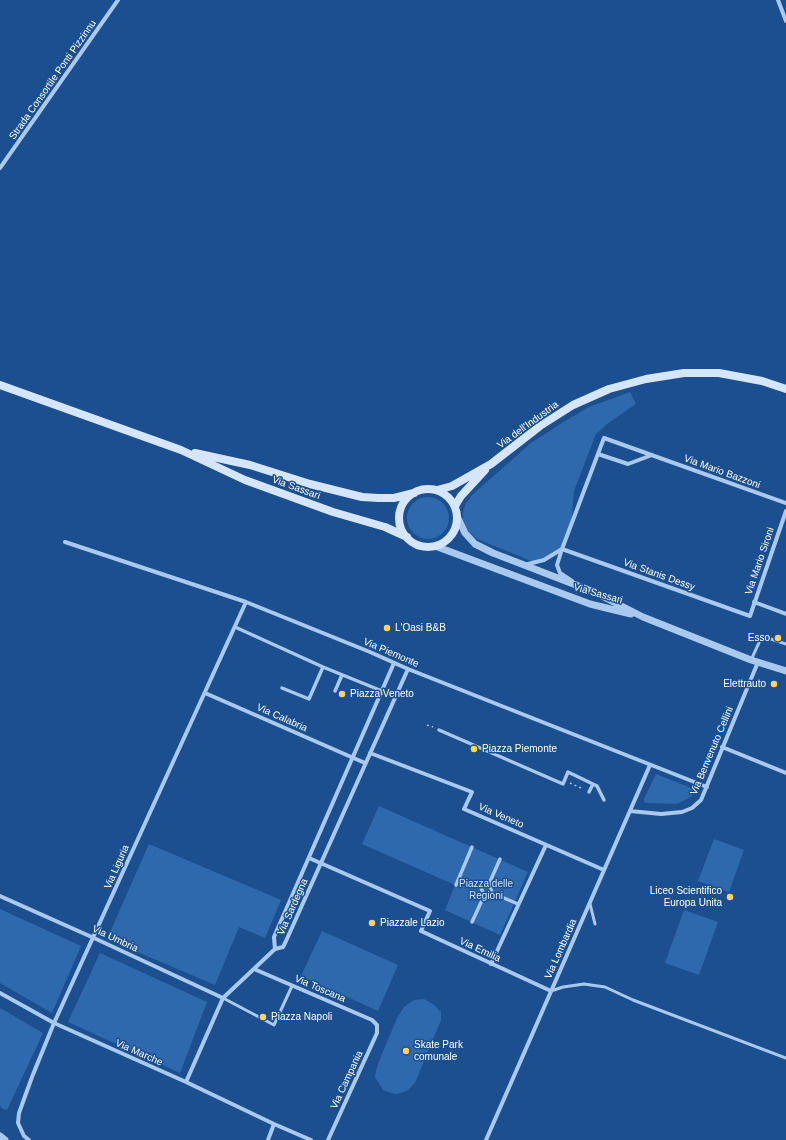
<!DOCTYPE html>
<html>
<head>
<meta charset="utf-8">
<style>
	body { margin:0 }
	canvas { display:block; background:#1b4f8f }
</style>
</head>
<body>
<canvas width="786" height="1140"></canvas>
<script>
const context = document.querySelector('canvas').getContext('2d');
context.lineJoin = 'round';
function fillPath(path, color) {
  context.fillStyle = color;
  context.fill(path, 'evenodd');
}
function toPath(rows) {
  const path = new Path2D();
  for (const r of rows) {
    if (r.length === 3) {
      path.moveTo(r[0] + r[2], r[1]);
      path.arc(r[0], r[1], r[2], 0, 2 * Math.PI);
      continue;
    }
    path.moveTo(r[0], r[1]);
    for (let i = 2; i < r.length; i += 2) path.lineTo(r[i], r[i + 1]);
  }
  return path;
}
function stroke(path, color, width, dash) {
  context.strokeStyle = color;
  context.lineWidth = width;
  context.lineCap = dash ? 'butt' : 'round';
  context.setLineDash(dash || []);
  context.stroke(path);
}
function label(font, color, halo, rows, align = 'center') {
  context.font = font + ' Arial,sans-serif';
  context.lineWidth = 3;
  context.setLineDash([]);
  context.textBaseline = 'middle';
  context.strokeStyle = halo;
  context.fillStyle = color;
  for (const [text, x, y, turn = 0] of rows) {
    context.save();
    context.translate(x, y);
    context.rotate((+turn || 0) * Math.PI / 180);
    context.textAlign = isNaN(turn) ? turn : align;
    if (halo) context.strokeText(text, 0, 0);
    context.fillText(text, 0, 0);
    context.restore();
  }
}
const green = toPath([
	[630,392,636,404,607,424,596,434,574,491,571,526,562,549,544,560,534,562,477,539,469,532,463,520,463,512,466,503,472,495,531,443,565,421,589,407],
	[428,518,21],
	[656,774,691,788,694,790,694,793,691,797,677,804,648,803,644,802,644,799],
	[379,806,528,872,500,935,445,910,455,885,362,844],
	[714,839,744,850,729,892,698,881],
	[149,844,281,900,265,938,239,927,215,985,107,939],
	[0,909,81,946,52,1013,0,983],
	[684,910,718,922,699,975,665,963],
	[322,931,398,965,378,1011,301,976],
	[100,953,207,1002,180,1073,68,1022],
	[424,999,433,1004,441,1012,441,1020,415,1083,408,1090,401,1093,395,1094,388,1092,383,1090,375,1077,376,1071,380,1059,397,1018,404,1007,414,1000],
	[0,1008,43,1033,7,1110,3,1109,0,1106]
]);
const path = toPath([
	[427,725,433,727],
	[570,783,583,789]
]);
const service = toPath([
	[751,660,762,636,786,644],
	[590,904,595,924],
	[551,991,563,987,584,984,605,987,633,1000,786,1058],
	[223,998,274,1025,292,986]
]);
const pedestrian = toPath([
	[235,627,323,667,382,691],
	[282,688,309,699,323,667],
	[335,691,342,675],
	[439,730,563,784,568,772,597,786,604,800],
	[589,792,593,784],
	[459,878,481,887],
	[489,884,492,893,484,896,481,887,489,884,500,859],
	[456,885,472,847],
	[492,893,518,904],
	[472,922,484,896]
]);
const minor = toPath([
	[778,0,786,21],
	[0,168,118,0],
	[598,454,628,464,652,455],
	[65,542,210,590,246,602,370,652,408,669,707,787],
	[562,549,750,616,786,511],
	[524,565,544,560,562,549],
	[572,581,560,573,557,565,562,549,604,438,786,503],
	[754,602,786,614],
	[205,693,365,763],
	[722,747,786,773],
	[370,753,472,792,464,809,604,870],
	[630,811,661,814,682,812,692,808,701,800,758,662],
	[309,858,430,911,421,931,551,991],
	[0,896,94,938,223,998],
	[275,949,274,937,394,663],
	[491,964,546,845],
	[254,969,372,1020,377,1025,377,1033,328,1140],
	[0,993,54,1023,186,1082,274,1124,311,1140],
	[186,1082,223,998,275,949,283,947,286,941,408,669],
	[29,1140,24,1136,18,1123,19,1113,32,1077,54,1023,246,602],
	[268,1140,274,1124],
	[486,1140,650,765]
]);
const tertiary = toPath([
	[457,516,465,533,475,544,493,553,594,592,643,617,751,660,786,671],
	[435,546,590,604,631,614],
	[0,1136,5,1140]
]);
const secondary = toPath([
	[0,385,181,450,245,480,333,512,385,527,407,537],
	[195,453,250,465,310,484,362,497,378,498,394,498,414,493],
	[428,518,29],
	[437,490,452,486,491,464,540,426,573,405,609,389,646,379,684,373,719,373,762,381,786,389],
	[455,506,461,496,485,470]
]);
const markers = [
	[387,628,4,"#ffd166"],
	[778,638,4,"#ffd166"],
	[774,684,4,"#ffd166"],
	[342,694,4,"#ffd166"],
	[474,749,4,"#ffd166"],
	[730,897,4,"#ffd166"],
	[372,923,4,"#ffd166"],
	[263,1017,4,"#ffd166"],
	[406,1051,4,"#ffd166"]
];
const streetNames = [
	["Strada Consortile Ponti Pizzinnu",53,80,-55],
	["Via dell'Industria",528,425,-36],
	["Via Mario Bazzoni",722,472,20],
	["Via Sassari",296,488,20],
	["Via Mario Sironi",760,561,-71],
	["Via Stanis Dessy",659,575,20],
	["Via Sassari",598,594,16],
	["Via Piemonte",391,653,23],
	["Via Calabria",282,718,24],
	["Via Benvenuto Cellini",712,751,-67],
	["Via Veneto",501,816,23],
	["Via Liguria",117,867,-66],
	["Via Sardegna",293,907,-66],
	["Via Umbria",115,939,25],
	["Via Lombardia",561,949,-66],
	["Via Emilia",480,950,25],
	["Via Toscana",320,989,23],
	["Via Marche",139,1053,24],
	["Via Campania",347,1080,-65]
];
const poiNames = [
	["L'Oasi B&B",395,628],
	["Esso",770,638,"right"],
	["Elettrauto",766,684,"right"],
	["Piazza Veneto",350,694],
	["Piazza Piemonte",482,749],
	["Liceo Scientifico",722,891,"right"],
	["Europa Unita",722,903,"right"],
	["Piazzale Lazio",380,923],
	["Piazza Napoli",271,1017],
	["Skate Park",414,1045],
	["comunale",414,1057]
];
const parkNames = [
	["Piazza delle",486,884],
	["Regioni",486,896]
];
fillPath(green, '#2e69ad');
stroke(path, '#a9c9ee', 1.5, [2, 3]);
stroke(service, '#a9c9ee', 3);
stroke(pedestrian, '#a9c9ee', 3.5);
stroke(minor, '#a9c9ee', 4);
stroke(tertiary, '#a9c9ee', 7);
stroke(secondary, '#d6e6fa', 8);
for (const [x, y, r, color] of markers) {
  const dot = new Path2D();
  dot.arc(x, y, r, 0, 2 * Math.PI);
  context.fillStyle = color;
  context.fill(dot);
  stroke(dot, '#1b4f8f', 1.5);
}
label('10px', '#fff', '#1b4f8f', streetNames);
label('10px', '#fff', '#1b4f8f', poiNames, 'left');
label('10px', '#cfe3fa', '#1b4f8f', parkNames);
</script>
</body>
</html>
